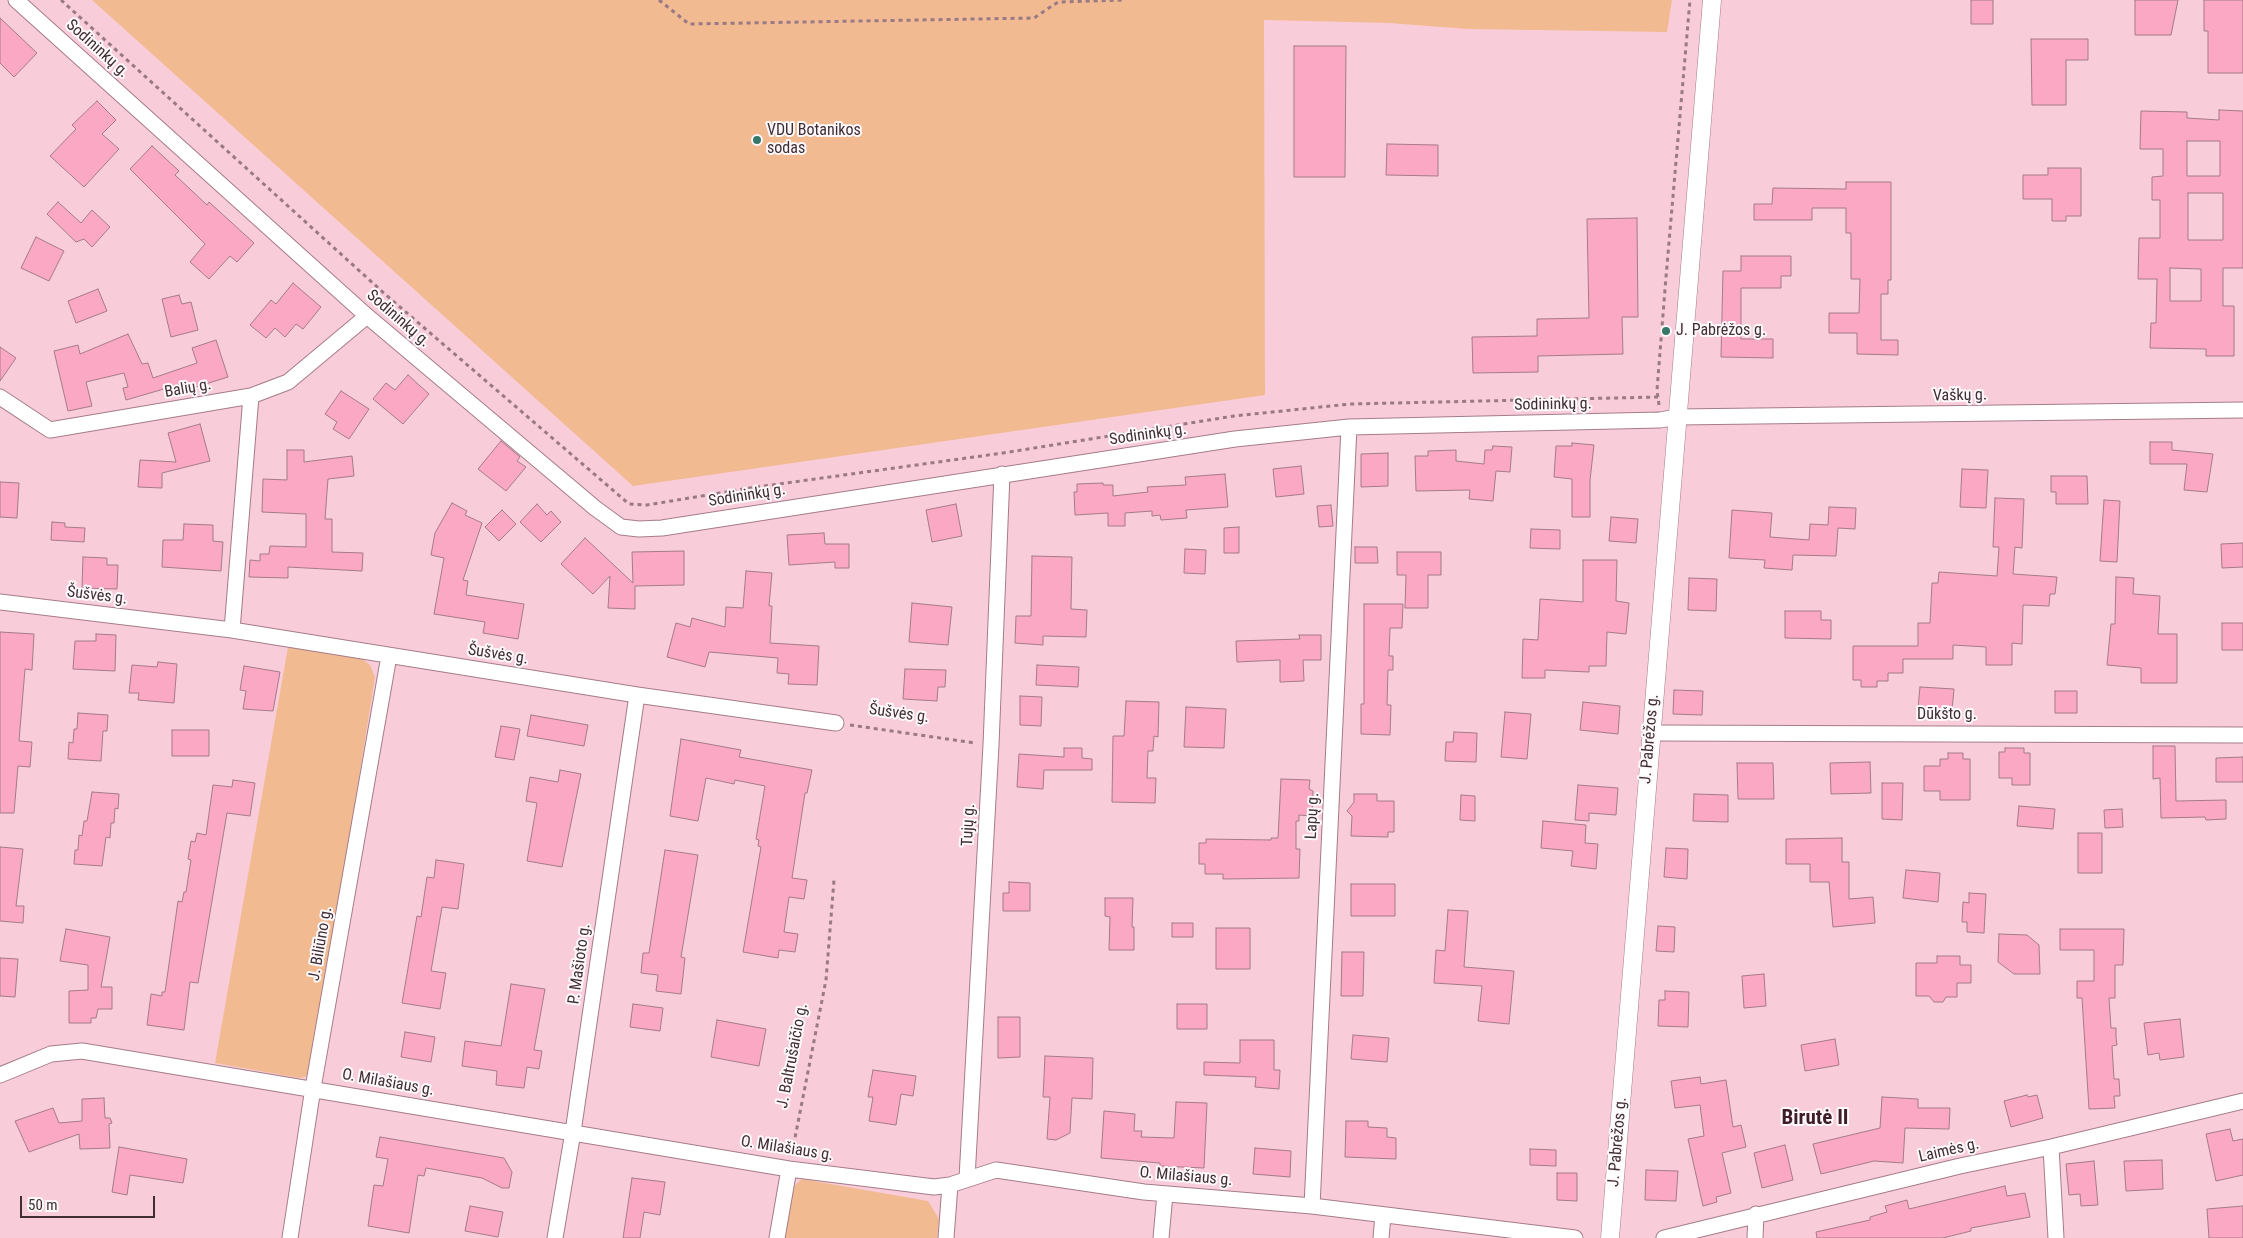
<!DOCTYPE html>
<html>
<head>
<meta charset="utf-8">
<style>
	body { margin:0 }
	#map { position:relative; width:2243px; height:1238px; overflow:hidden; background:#f9ccda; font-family:"Roboto Condensed",sans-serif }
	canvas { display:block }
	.scale { position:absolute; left:20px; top:1196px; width:135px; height:22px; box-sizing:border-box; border:2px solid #3f2e34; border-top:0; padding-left:6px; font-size:15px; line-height:18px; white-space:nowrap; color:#3f2e34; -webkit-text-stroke:4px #fef9fb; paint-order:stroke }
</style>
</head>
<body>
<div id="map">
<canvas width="2243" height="1238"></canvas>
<div class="scale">50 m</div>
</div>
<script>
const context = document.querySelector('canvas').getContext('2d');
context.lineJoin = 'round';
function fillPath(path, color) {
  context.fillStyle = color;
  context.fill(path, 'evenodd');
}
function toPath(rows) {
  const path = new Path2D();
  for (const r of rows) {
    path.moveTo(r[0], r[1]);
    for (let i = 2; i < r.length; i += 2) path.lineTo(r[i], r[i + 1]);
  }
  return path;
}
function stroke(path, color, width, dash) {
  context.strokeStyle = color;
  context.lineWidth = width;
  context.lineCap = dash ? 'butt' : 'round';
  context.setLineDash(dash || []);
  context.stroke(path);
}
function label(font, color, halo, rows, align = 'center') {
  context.font = font + ' "Roboto Condensed",sans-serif';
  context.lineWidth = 4;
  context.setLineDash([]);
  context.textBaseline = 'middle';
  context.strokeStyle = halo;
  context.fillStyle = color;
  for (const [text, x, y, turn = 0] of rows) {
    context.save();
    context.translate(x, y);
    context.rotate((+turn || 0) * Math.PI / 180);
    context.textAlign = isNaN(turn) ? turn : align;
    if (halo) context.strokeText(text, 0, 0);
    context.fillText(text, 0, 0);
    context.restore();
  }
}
const green = toPath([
	[92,0,1672,0,1667,32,1468,29,1389,23,1264,20,1265,395,633,486],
	[288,647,360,657,370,665,375,677,312,1072,305,1077,299,1078,215,1063],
	[802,1179,928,1201,939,1219,937,1238,783,1238,792,1188]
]);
const building = toPath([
	[1971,0,1993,0,1993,24,1971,24,1971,0],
	[2135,0,2178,0,2171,35,2135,35,2135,0],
	[2204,0,2243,0,2243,73,2208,73,2208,31,2204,31,2204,0],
	[0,18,37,53,14,77,0,63,0,18],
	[2031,39,2088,39,2088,60,2066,60,2066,105,2032,105,2031,39],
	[1294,46,1346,46,1345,177,1294,177,1294,46],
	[97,101,116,120,102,134,119,149,84,187,50,156,76,129,72,125,97,101],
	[2219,110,2243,111,2243,268,2223,268,2223,306,2234,306,2234,356,2206,356,2206,349,2150,348,2151,323,2156,323,2157,279,2138,279,2139,238,2160,238,2160,200,2152,200,2152,177,2163,176,2163,149,2140,149,2141,111,2187,112,2187,118,2219,120,2219,110],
	[2187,141,2220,141,2220,176,2187,176,2187,141],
	[2188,193,2223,193,2223,240,2188,240,2188,193],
	[2170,268,2201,269,2201,301,2170,301,2170,268],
	[1387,144,1438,145,1438,176,1386,175,1387,144],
	[152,146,179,171,175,175,207,205,209,202,254,243,237,262,230,256,209,279,190,262,205,244,130,169,152,146],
	[2048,168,2081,168,2081,216,2066,216,2066,221,2052,221,2052,199,2023,199,2023,175,2048,175,2048,168],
	[1846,182,1891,182,1891,280,1888,280,1888,294,1881,294,1881,340,1898,340,1898,355,1857,354,1857,333,1829,333,1829,313,1859,313,1860,279,1851,279,1851,233,1846,233,1846,208,1812,208,1812,220,1754,220,1754,204,1772,204,1773,188,1846,189,1846,182],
	[58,202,81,223,92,210,110,227,92,247,84,239,76,242,47,214,58,202],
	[1637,218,1638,317,1622,317,1623,354,1538,356,1538,372,1473,373,1472,337,1537,336,1537,319,1589,318,1587,219,1637,218],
	[36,237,64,251,49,281,21,268,36,237],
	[1741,256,1791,256,1791,276,1781,276,1781,288,1741,288,1741,339,1773,339,1773,358,1721,357,1723,271,1741,271,1741,256],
	[293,283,321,307,303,329,296,324,285,337,275,328,266,338,250,325,271,300,276,304,293,283],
	[98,289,107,311,76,323,68,301,98,289],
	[179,295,182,304,191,302,198,330,171,337,162,299,179,295],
	[128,334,142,364,148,363,153,378,197,363,192,348,216,340,228,377,183,391,181,384,126,400,123,388,128,387,124,373,86,382,92,406,68,411,54,351,78,345,80,354,128,334],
	[0,347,16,358,0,381,0,347],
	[408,375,429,394,403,424,373,399,386,383,395,390,408,375],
	[341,391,369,409,349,439,333,429,337,422,325,414,341,391],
	[200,424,210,461,162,473,162,488,138,487,140,460,176,462,168,433,200,424],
	[501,441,520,457,517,461,526,467,506,491,478,469,501,441],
	[2150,442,2172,442,2172,450,2213,454,2207,492,2184,490,2187,464,2150,464,2150,442],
	[1572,443,1594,445,1590,480,1590,517,1572,517,1572,479,1554,477,1556,446,1572,446,1572,443],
	[1493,446,1512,447,1510,472,1496,471,1493,501,1469,499,1470,490,1416,491,1415,456,1428,456,1428,451,1456,450,1456,461,1484,464,1485,450,1492,450,1493,446],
	[287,450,304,450,304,462,352,456,354,476,328,479,325,519,332,519,332,552,363,553,362,571,288,567,288,578,249,577,250,560,260,561,260,554,269,554,270,546,306,547,306,514,262,512,263,479,287,480,287,450],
	[1388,453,1388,486,1361,487,1361,454,1388,453],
	[1301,466,1304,494,1276,497,1273,469,1301,466],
	[1962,469,1988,470,1986,508,1960,507,1962,469],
	[1225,474,1228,507,1186,510,1187,518,1161,520,1160,515,1152,516,1152,511,1125,513,1125,526,1108,526,1108,513,1075,515,1074,492,1077,492,1077,484,1103,483,1103,485,1113,485,1113,496,1148,492,1147,487,1186,485,1185,477,1225,474],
	[2051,476,2087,476,2088,504,2056,504,2056,492,2051,492,2051,476],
	[0,482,19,483,17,518,0,517,0,482],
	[1995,498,2024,499,2022,548,2015,547,2013,574,2057,577,2055,594,2050,594,2049,606,2023,605,2022,644,2012,643,2012,665,1986,665,1986,647,1953,645,1953,659,1903,659,1903,673,1888,673,1888,681,1877,681,1877,687,1861,687,1861,680,1853,680,1853,646,1918,646,1918,623,1930,623,1932,583,1938,583,1939,572,1997,576,1999,547,1993,547,1995,498],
	[2104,500,2120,501,2117,562,2100,561,2104,500],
	[452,503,467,511,465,515,482,523,463,580,468,581,466,595,524,604,518,639,483,633,485,622,434,614,444,558,431,555,435,533,452,503],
	[537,504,547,515,551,511,561,522,541,542,520,522,537,504],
	[956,504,962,536,932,542,926,510,956,504],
	[1331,505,1333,526,1319,527,1317,506,1331,505],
	[1829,507,1856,508,1855,529,1838,528,1836,556,1793,555,1792,570,1764,568,1765,560,1729,558,1732,510,1772,513,1770,537,1809,540,1810,524,1828,525,1829,507],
	[502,510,516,524,499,541,485,527,502,510],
	[1611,517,1638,519,1636,543,1609,541,1611,517],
	[52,522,65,523,65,527,85,528,84,542,51,540,52,522],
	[184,524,213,525,213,541,223,542,221,571,162,567,163,540,183,540,184,524],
	[1239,527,1239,553,1224,553,1224,528,1239,527],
	[1531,529,1560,530,1560,549,1530,548,1531,529],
	[824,533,825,544,849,544,849,568,835,568,835,562,789,565,787,535,824,533],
	[585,538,633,583,632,552,684,551,684,585,635,586,635,609,608,608,610,576,593,594,561,564,585,538],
	[2243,543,2243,567,2222,568,2221,544,2243,543],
	[1355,547,1377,547,1378,563,1355,563,1355,547],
	[1185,549,1206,550,1205,574,1184,573,1185,549],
	[1397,552,1441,552,1441,575,1428,575,1428,608,1405,608,1406,575,1397,575,1397,552],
	[1032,556,1072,557,1071,609,1087,610,1086,637,1043,636,1043,645,1015,643,1016,616,1031,616,1032,556],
	[83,557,107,558,107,565,118,565,117,589,82,588,83,557],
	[1583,560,1617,560,1616,601,1629,603,1626,634,1607,632,1606,666,1589,666,1589,672,1545,670,1545,678,1522,678,1523,639,1538,640,1540,599,1583,602,1583,560],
	[746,571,772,573,769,606,772,606,770,643,819,646,817,685,788,684,789,674,777,673,778,658,709,652,705,667,667,657,676,623,690,627,692,618,725,627,726,607,743,608,746,571],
	[2116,577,2134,578,2133,594,2160,596,2158,634,2177,634,2177,683,2141,683,2141,668,2107,665,2111,624,2115,624,2116,577],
	[1689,578,1717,579,1716,611,1688,610,1689,578],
	[912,603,952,607,948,645,909,642,912,603],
	[1364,604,1403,604,1402,628,1390,628,1389,656,1393,656,1393,670,1388,670,1387,705,1391,705,1390,735,1361,734,1361,704,1364,704,1364,604],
	[1785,611,1821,611,1821,620,1831,620,1831,639,1785,638,1785,611],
	[2222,623,2243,623,2243,650,2222,650,2222,623],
	[0,632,34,634,32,670,25,669,19,741,32,742,30,767,18,766,14,813,0,813,0,632],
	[96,634,116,635,115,671,73,669,75,641,96,641,96,634],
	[1299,635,1321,635,1321,660,1303,660,1304,681,1280,682,1280,660,1237,662,1236,641,1300,639,1299,635],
	[158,662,177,664,174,703,138,700,139,693,129,693,132,665,157,667,158,662],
	[1037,665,1079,667,1078,687,1036,685,1037,665],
	[244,666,280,672,273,711,243,709,246,691,240,690,244,666],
	[905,669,946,670,945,687,938,687,937,701,903,699,905,669],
	[1920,687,1954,689,1952,710,1943,710,1943,718,1923,717,1923,708,1918,708,1920,687],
	[1674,690,1703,691,1702,715,1673,714,1674,690],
	[2055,691,2077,691,2077,713,2055,713,2055,691],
	[1020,696,1042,697,1041,726,1020,725,1020,696],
	[1126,701,1159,702,1158,737,1154,736,1153,751,1148,751,1147,778,1156,778,1155,803,1112,802,1113,736,1124,736,1126,701],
	[1583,702,1620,706,1618,734,1580,730,1583,702],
	[1186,707,1226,709,1224,748,1184,747,1186,707],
	[1505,712,1531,714,1527,759,1501,757,1505,712],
	[78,713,108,715,107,731,103,731,101,761,68,759,69,742,73,743,74,729,77,729,78,713],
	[531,715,588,725,584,746,527,736,531,715],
	[501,726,520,729,514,760,495,757,501,726],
	[172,730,209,730,209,756,172,756,172,730],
	[1454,732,1477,733,1476,762,1445,761,1446,742,1453,742,1454,732],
	[681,739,741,750,739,757,812,770,807,793,805,793,792,878,807,880,804,899,789,897,784,932,798,934,795,952,779,950,778,958,743,952,761,847,758,846,759,840,756,839,765,786,735,780,734,784,706,778,698,821,670,816,681,739],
	[2153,746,2175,746,2176,801,2226,800,2226,819,2206,820,2205,817,2161,818,2160,778,2153,779,2153,746],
	[1064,748,1082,748,1082,758,1092,759,1092,770,1044,770,1043,789,1017,787,1019,754,1064,757,1064,748],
	[2005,748,2024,748,2024,753,2030,753,2030,785,2012,785,2012,778,1999,778,1999,752,2005,752,2005,748],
	[1948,753,1963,753,1963,759,1970,759,1970,800,1940,800,1940,791,1924,791,1924,766,1940,766,1940,759,1948,759,1948,753],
	[2243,757,2243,782,2216,782,2216,758,2243,757],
	[1870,762,1871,793,1831,794,1830,763,1870,762],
	[1737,763,1773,763,1774,799,1738,799,1737,763],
	[560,770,581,774,562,867,527,861,537,803,526,801,530,777,558,782,560,770],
	[1281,779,1310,780,1309,789,1313,791,1312,816,1299,815,1299,821,1296,821,1296,849,1300,849,1299,878,1223,879,1223,874,1205,874,1205,864,1199,864,1199,843,1206,843,1206,839,1271,840,1271,838,1278,838,1281,779],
	[233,780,255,783,250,816,227,813,198,983,190,982,184,1030,147,1025,151,994,162,996,162,992,165,992,178,901,182,902,184,892,186,892,191,860,188,859,191,841,195,842,197,833,206,835,213,785,232,787,233,780],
	[1882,783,1903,783,1902,820,1882,819,1882,783],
	[1578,785,1618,788,1616,815,1589,813,1589,821,1575,820,1578,785],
	[92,792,119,794,118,809,115,808,114,823,111,823,110,838,106,837,102,866,74,864,75,850,78,850,79,835,82,836,84,821,87,821,92,792],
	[1354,794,1377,794,1377,801,1394,801,1394,832,1388,832,1388,837,1351,836,1352,816,1347,811,1354,802,1354,794],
	[1694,794,1728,795,1728,822,1693,821,1694,794],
	[1461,795,1475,796,1475,821,1460,820,1461,795],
	[2019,806,2055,809,2053,829,2017,826,2019,806],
	[2122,809,2123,827,2105,828,2104,810,2122,809],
	[1543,821,1586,825,1585,843,1598,844,1596,869,1571,866,1573,851,1541,848,1543,821],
	[2078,833,2102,833,2102,873,2078,873,2078,833],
	[1842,838,1842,862,1849,862,1849,899,1873,897,1875,923,1833,927,1829,882,1810,882,1810,864,1786,864,1786,839,1842,838],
	[0,847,23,849,16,906,24,906,23,923,0,921,0,847],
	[1666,848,1688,849,1687,879,1664,877,1666,848],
	[665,850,698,855,681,957,685,958,681,994,656,991,658,975,641,973,643,953,649,953,665,850],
	[436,860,464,864,458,909,442,907,431,971,446,973,440,1009,402,1003,417,916,421,917,427,877,434,878,436,860],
	[1906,870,1940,873,1938,902,1903,898,1906,870],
	[1009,882,1030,883,1030,911,1003,911,1003,893,1009,893,1009,882],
	[1351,884,1395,884,1395,916,1351,916,1351,884],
	[1969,893,1986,894,1984,933,1967,932,1967,922,1962,922,1963,902,1969,903,1969,893],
	[1105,898,1133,898,1132,927,1134,927,1134,950,1109,950,1110,917,1105,916,1105,898],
	[1448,910,1468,911,1464,967,1514,971,1509,1024,1478,1021,1482,986,1434,983,1436,950,1445,951,1448,910],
	[1172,923,1193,923,1193,937,1172,937,1172,923],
	[1658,926,1675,927,1674,952,1656,951,1658,926],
	[1216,928,1250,928,1250,969,1216,969,1216,928],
	[66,929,110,937,101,987,112,987,112,1009,98,1009,96,1018,91,1018,91,1023,69,1023,69,991,88,990,88,965,60,961,66,929],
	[2060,929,2124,929,2123,965,2115,965,2115,998,2109,998,2111,1028,2116,1028,2116,1037,2117,1045,2112,1046,2114,1079,2119,1079,2120,1096,2114,1096,2115,1108,2089,1109,2082,998,2077,998,2077,981,2094,981,2094,950,2060,950,2060,929],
	[1999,934,2027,935,2039,945,2040,974,2014,974,1998,962,1999,934],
	[1342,952,1364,952,1363,996,1341,996,1342,952],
	[1937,956,1960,956,1960,965,1971,965,1971,983,1957,983,1957,997,1946,997,1943,1002,1934,1002,1929,996,1916,996,1916,963,1937,963,1937,956],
	[0,958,18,959,15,997,0,996,0,958],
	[1764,974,1766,1006,1744,1008,1742,976,1764,974],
	[511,984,545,989,534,1050,542,1051,539,1069,527,1067,524,1088,496,1085,497,1071,462,1066,465,1041,501,1046,511,984],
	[1665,991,1689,992,1688,1027,1658,1026,1659,1000,1665,1000,1665,991],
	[633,1004,663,1008,660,1031,630,1027,633,1004],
	[1177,1004,1207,1004,1207,1029,1177,1029,1177,1004],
	[998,1017,1020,1017,1020,1057,998,1058,998,1017],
	[2180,1019,2184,1057,2160,1060,2159,1053,2148,1055,2144,1023,2180,1019],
	[717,1020,766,1029,759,1066,711,1057,717,1020],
	[405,1032,435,1037,431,1062,401,1057,405,1032],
	[1353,1035,1389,1038,1387,1062,1351,1059,1353,1035],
	[1835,1039,1839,1065,1805,1071,1801,1045,1835,1039],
	[1240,1040,1274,1040,1274,1070,1280,1070,1279,1089,1255,1087,1256,1077,1204,1075,1204,1062,1240,1063,1240,1040],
	[1045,1056,1093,1058,1092,1099,1072,1098,1070,1133,1056,1140,1047,1139,1050,1097,1043,1097,1045,1056],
	[873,1070,916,1076,913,1096,901,1094,896,1125,869,1121,873,1097,868,1097,873,1070],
	[1700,1077,1701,1084,1726,1080,1733,1127,1741,1125,1746,1147,1722,1153,1731,1193,1716,1197,1717,1202,1703,1206,1688,1139,1704,1136,1700,1105,1675,1108,1671,1081,1700,1077],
	[2027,1095,2028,1097,2037,1095,2043,1118,2011,1127,2004,1101,2027,1095],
	[1882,1097,1918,1099,1918,1108,1950,1108,1949,1129,1905,1128,1903,1163,1874,1161,1821,1174,1813,1144,1880,1128,1882,1097],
	[104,1098,105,1118,110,1118,112,1123,109,1124,110,1148,80,1149,79,1134,29,1152,15,1121,53,1108,59,1123,82,1121,82,1099,104,1098],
	[1176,1102,1207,1103,1204,1168,1160,1166,1160,1163,1101,1158,1104,1111,1135,1114,1134,1131,1142,1131,1141,1137,1174,1138,1176,1102],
	[1346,1121,1368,1121,1368,1127,1387,1128,1387,1137,1396,1138,1396,1159,1345,1157,1346,1121],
	[2230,1129,2233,1141,2243,1139,2243,1175,2216,1181,2206,1134,2230,1129],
	[380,1137,504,1158,512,1172,509,1188,502,1188,482,1178,426,1168,424,1176,418,1175,409,1233,368,1226,374,1185,383,1186,388,1159,376,1157,380,1137],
	[1785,1145,1793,1180,1762,1188,1754,1153,1785,1145],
	[119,1147,187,1159,183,1183,130,1175,127,1195,112,1192,119,1147],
	[1255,1148,1291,1151,1290,1177,1253,1174,1255,1148],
	[1530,1149,1556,1150,1556,1166,1530,1165,1530,1149],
	[2162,1160,2163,1189,2126,1191,2124,1161,2162,1160],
	[2094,1161,2098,1205,2081,1206,2080,1194,2069,1195,2066,1164,2094,1161],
	[1646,1170,1678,1171,1676,1201,1645,1200,1646,1170],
	[1557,1173,1577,1173,1577,1201,1557,1200,1557,1173],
	[632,1178,665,1182,660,1215,644,1212,640,1238,623,1238,632,1178],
	[2005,1186,2007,1196,2025,1193,2030,1217,1971,1228,1971,1231,1943,1238,1817,1238,1816,1232,1870,1220,1870,1217,1887,1212,1885,1206,1907,1200,1909,1209,2005,1186],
	[470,1206,503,1212,498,1237,465,1231,470,1206],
	[2243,1206,2243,1238,2209,1238,2207,1209,2243,1206]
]);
const path = toPath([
	[61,0,386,295,629,504,647,505,750,488,1003,453,1234,416,1350,404,1658,397],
	[659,0,689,24,1034,18,1058,2,1123,0],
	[1659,405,1657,390,1666,277,1690,0],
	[850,725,975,743],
	[792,1153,826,980,834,880]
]);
const minor = toPath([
	[16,0,367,316,595,508,621,527,639,529,662,528,1235,439,1349,427,1660,420,1677,417,2243,410],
	[0,397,50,430,251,396,288,382,367,316],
	[0,602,232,630,637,695,836,723],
	[232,630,251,396],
	[1651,733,2243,735],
	[0,1075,51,1054,82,1051,789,1169,934,1187,950,1185,996,1170,1144,1192,1312,1206,1575,1238],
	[2051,1147,2056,1238],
	[967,1178,991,745,1002,474],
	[1312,1206,1349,427],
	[290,1238,313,1088,389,656],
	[555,1238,573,1132,637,695],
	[777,1238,789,1169],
	[946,1238,950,1185],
	[1161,1238,1165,1194],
	[1381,1238,1383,1215],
	[1664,1238,1960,1166,2051,1147,2243,1101],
	[1755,1238,1756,1214]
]);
const tertiary = toPath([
	[1610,1238,1712,0]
]);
const markers = [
	[757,140,5,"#35786a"],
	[1666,331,5,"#35786a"]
];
const streetNames = [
	["Sodininkų g.",97,49,42],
	["Sodininkų g.",398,319,41],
	["Balių g.",188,389,-10],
	["Vaškų g.",1960,396,-1],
	["Sodininkų g.",1553,405,-1],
	["Sodininkų g.",1148,435,-8],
	["Sodininkų g.",747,496,-9],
	["Šušvės g.",97,596,7],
	["Šušvės g.",498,655,9],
	["Šušvės g.",899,714,8],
	["Dūkšto g.",1947,715],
	["J. Pabrėžos g.",1650,739,-85],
	["Lapų g.",1313,816,-87],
	["Tujų g.",969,825,-87],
	["J. Biliūno g.",321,944,-80],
	["P. Mašioto g.",580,964,-82],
	["J. Baltrušaičio g.",793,1056,-79],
	["O. Milašiaus g.",388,1083,10],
	["J. Pabrėžos g.",1618,1142,-85],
	["O. Milašiaus g.",787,1149,9],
	["Laimės g.",1949,1151,-13],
	["O. Milašiaus g.",1186,1177,5]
];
const poiNames = [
	["VDU Botanikos",767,131],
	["sodas",767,149],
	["J. Pabrėžos g.",1676,331]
];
const districtNames = [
	["Birutė II",1815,1119]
];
fillPath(green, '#f2ba91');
fillPath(building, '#fba8c4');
stroke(building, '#a47b88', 1);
stroke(minor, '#a57c89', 17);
stroke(tertiary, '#a57c89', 19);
stroke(path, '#997a84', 3, [4, 4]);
stroke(minor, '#fff', 15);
stroke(tertiary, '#fff', 18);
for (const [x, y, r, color] of markers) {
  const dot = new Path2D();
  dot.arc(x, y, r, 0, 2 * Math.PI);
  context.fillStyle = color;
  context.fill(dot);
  stroke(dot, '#fef9fb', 2);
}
label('16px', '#3f2e34', '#fef9fb', streetNames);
label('16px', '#3f2e34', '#fef9fb', poiNames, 'left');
label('bold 21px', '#3f1d29', '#fef9fb', districtNames);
</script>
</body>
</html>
